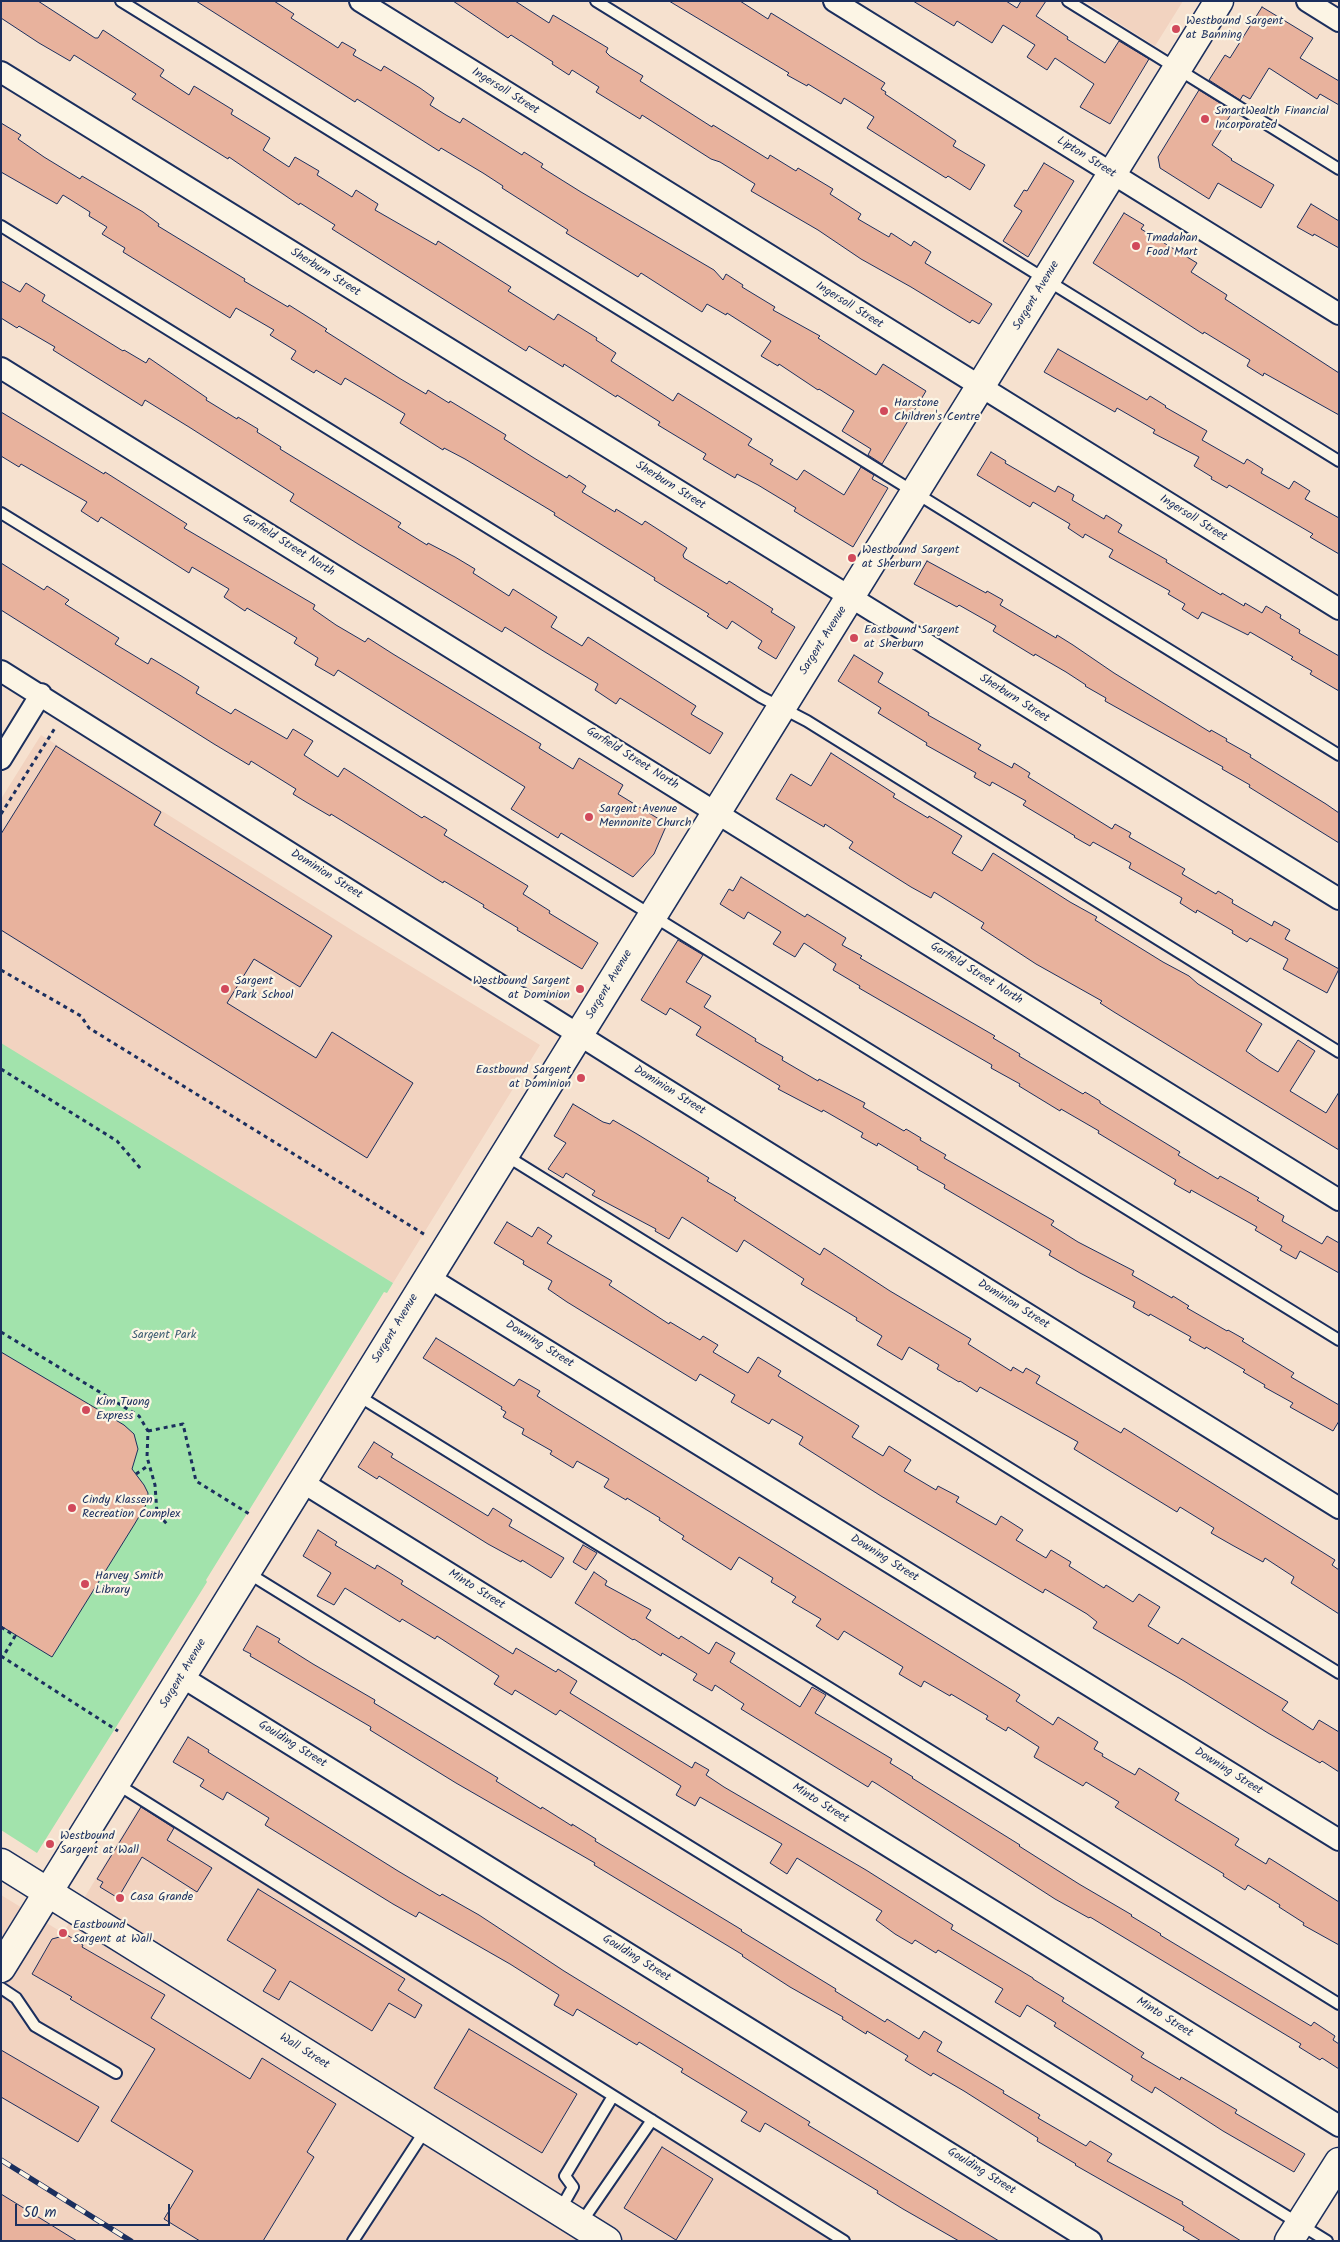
<!DOCTYPE html>
<html>
<head>
<meta charset="utf-8">
<style>
	body { margin:0 }
	#map { position:relative; width:1340px; height:2242px; overflow:hidden; background:#f6e1cf; font-family:Kalam,sans-serif }
	canvas { display:block }
	.frame { position:absolute; inset:0; border:2px solid #1b2f5e; pointer-events:none }
	.scale { position:absolute; left:15px; top:2204px; width:155px; height:22px; box-sizing:border-box; border:2px solid #1b2f5e; border-top:0; padding-left:6px; font-size:15px; line-height:18px; white-space:nowrap; color:#1b2f5e; -webkit-text-stroke:4px #fcf5e5; paint-order:stroke }
</style>
</head>
<body>
<div id="map">
<canvas width="1340" height="2242"></canvas>
<div class="frame"></div>
<div class="scale">50 m</div>
</div>
<script>
const context = document.querySelector('canvas').getContext('2d');
context.lineJoin = 'round';
function fillPath(path, color) {
  context.fillStyle = color;
  context.fill(path, 'evenodd');
}
function toPath(rows) {
  const path = new Path2D();
  for (const r of rows) {
    path.moveTo(r[0], r[1]);
    for (let i = 2; i < r.length; i += 2) path.lineTo(r[i], r[i + 1]);
  }
  return path;
}
function stroke(path, color, width, dash) {
  context.strokeStyle = color;
  context.lineWidth = width;
  context.lineCap = dash ? 'butt' : 'round';
  context.setLineDash(dash || []);
  context.stroke(path);
}
function label(font, color, halo, rows, align = 'center') {
  context.font = font + ' Kalam,sans-serif';
  context.lineWidth = 4.5;
  context.setLineDash([]);
  context.textBaseline = 'middle';
  context.strokeStyle = halo;
  context.fillStyle = color;
  for (const [text, x, y, turn = 0] of rows) {
    context.save();
    context.translate(x, y);
    context.rotate((+turn || 0) * Math.PI / 180);
    context.textAlign = isNaN(turn) ? turn : align;
    if (halo) context.strokeText(text, 0, 0);
    context.fillText(text, 0, 0);
    context.restore();
  }
}
const built = toPath([
	[1084,1,1183,1,1155,46],
	[41,735,358,934,540,1045,393,1283,1,1045,1,799],
	[141,1804,838,2241,1,2241,1,1895,63,1933]
]);
const green = toPath([
	[1,1043,393,1283,387,1293,384,1292,206,1580,207,1582,37,1853,1,1830]
]);
const building = toPath([
	[1,1,38,1,95,38,98,38,103,30,164,70,160,76,189,95,194,86,233,110,231,114,270,138,263,150,289,167,295,157,319,171,317,175,352,197,356,190,378,204,375,210,436,245,438,241,511,287,508,291,554,320,558,314,597,338,596,340,616,353,611,361,673,401,678,393,752,439,748,445,773,460,770,464,797,480,804,470,844,495,861,467,874,475,872,479,888,488,853,547,794,511,796,508,758,485,737,474,735,478,703,459,706,454,658,425,660,422,617,395,616,397,564,364,563,367,529,346,526,351,332,229,335,225,300,203,299,205,229,157,228,159,132,99,136,94,74,55,70,61,39,43,1,18,1,1],
	[196,1,274,1,294,14,291,18,332,44,338,48,342,42,356,50,353,55,381,71,384,66,420,88,434,98,430,105,446,115,460,123,463,118,522,155,524,152,543,164,541,167,581,192,714,270,723,280,726,274,743,285,742,287,775,307,773,310,820,336,818,338,876,375,883,364,926,391,882,464,868,455,871,449,842,431,854,411,819,389,818,390,779,364,778,366,761,356,771,341,727,313,726,315,707,304,702,312,641,273,638,277,566,233,568,230,502,188,503,186,483,173,441,148,439,151,357,99,355,102,196,1],
	[453,1,515,1,549,23,553,15,608,48,606,52,610,56,643,76,640,81,712,127,713,125,768,159,770,155,796,171,798,168,833,189,830,194,861,214,858,219,889,237,891,233,911,246,914,241,931,252,925,263,992,304,979,324,972,320,970,323,911,287,861,259,818,230,751,191,755,184,720,162,711,159,642,115,640,119,596,92,599,87,572,70,569,75,552,64,553,62,511,35,508,38,453,1],
	[669,1,740,1,768,19,771,13,885,83,881,89,886,92,885,94,956,141,953,146,985,165,970,190,948,176,946,178,867,128,874,117,844,98,841,104,808,84,807,86,787,75,789,73,669,1],
	[913,1,1006,1,1017,8,1021,1,1046,1,1036,16,1068,37,1067,39,1105,63,1119,41,1149,59,1110,124,1080,107,1094,84,1055,58,1047,70,1027,57,1035,45,1003,25,992,43,957,21,954,26,913,1],
	[1262,7,1313,38,1300,58,1339,81,1339,105,1320,94,1317,99,1269,68,1250,99,1243,95,1240,100,1209,80,1225,55,1230,58,1262,7],
	[1199,90,1233,111,1212,145,1232,159,1231,160,1274,185,1261,208,1218,183,1209,199,1160,168,1158,157,1199,90],
	[1,123,21,135,18,139,44,157,80,179,82,176,143,212,159,224,158,226,245,279,244,281,288,307,289,305,327,329,325,331,399,378,426,394,428,390,449,403,450,401,506,435,504,439,534,458,567,478,569,475,586,486,582,492,615,512,616,509,642,525,645,521,687,548,683,555,684,558,727,584,729,581,773,609,771,612,795,627,776,659,758,648,762,641,732,621,727,629,707,616,709,614,654,580,655,578,554,515,555,513,465,459,444,448,443,450,400,423,405,414,377,397,345,378,341,385,316,370,314,373,291,359,296,351,270,335,274,330,236,308,230,318,123,252,125,248,102,234,107,227,89,216,90,212,63,195,57,204,1,172,1,123],
	[1044,163,1074,181,1028,257,1003,241,1022,211,1014,206,1024,190,1027,191,1044,163],
	[1311,204,1339,221,1339,248,1314,234,1313,236,1297,227,1311,204],
	[1124,213,1144,225,1141,229,1197,263,1191,272,1227,295,1225,299,1339,373,1339,415,1264,373,1263,376,1247,366,1250,360,1204,332,1203,334,1093,263,1124,213],
	[1,281,20,292,26,283,45,295,42,301,123,351,124,350,146,363,149,358,207,398,206,400,237,419,238,417,258,429,257,432,281,447,280,449,401,523,398,527,427,545,428,543,455,557,475,569,473,573,509,596,513,589,557,617,551,627,582,646,588,637,696,706,691,714,723,733,710,754,620,698,616,704,595,690,598,684,545,652,505,627,502,632,358,544,290,501,294,494,189,427,145,400,142,406,53,350,55,347,19,326,17,328,1,318,1,281],
	[1058,349,1147,400,1150,396,1166,406,1165,407,1207,431,1202,440,1244,464,1247,459,1263,469,1261,473,1289,489,1294,481,1310,491,1305,499,1339,518,1339,554,1310,537,1313,534,1229,485,1227,488,1211,479,1212,477,1194,466,1199,457,1153,433,1155,430,1117,408,1115,412,1044,372,1058,349],
	[1,412,104,474,105,472,187,524,184,528,315,605,313,609,336,625,365,642,368,638,393,654,541,744,539,748,573,769,579,758,623,785,618,794,667,824,654,854,633,877,561,833,558,838,511,809,525,787,338,670,334,676,315,665,318,658,294,643,297,638,247,608,245,611,224,597,229,589,192,567,189,573,101,517,98,522,81,511,87,502,21,464,19,467,1,456,1,412],
	[991,452,1006,461,1005,463,1055,492,1058,486,1074,495,1072,500,1104,519,1106,515,1122,525,1118,532,1167,560,1166,562,1221,595,1222,593,1244,606,1245,603,1262,613,1266,606,1281,615,1280,618,1300,630,1299,633,1339,656,1339,691,1310,674,1312,671,1291,659,1293,657,1250,632,1248,635,1202,612,1198,619,1182,609,1185,604,1168,594,1170,591,1109,557,1113,550,1085,534,1083,538,1068,528,1070,524,1033,502,1030,507,977,475,991,452],
	[927,561,986,593,987,591,1003,600,1000,605,1056,638,1057,635,1073,645,1114,673,1210,732,1211,730,1227,739,1226,741,1251,755,1250,757,1326,804,1339,813,1339,843,1249,787,1250,785,1222,769,1223,767,1105,701,1106,698,1085,686,1086,685,1066,672,1035,654,1034,656,993,631,996,626,959,605,957,607,914,584,927,561],
	[1,563,44,590,47,586,69,600,65,604,119,638,115,644,148,664,151,658,178,674,199,687,196,693,231,714,235,709,287,739,293,729,313,741,304,755,338,777,344,768,422,818,424,816,447,830,444,835,528,886,523,894,550,911,549,913,598,943,582,969,517,930,518,928,483,907,484,905,444,881,443,883,331,814,330,816,306,802,293,794,296,789,251,761,249,765,214,744,1,610,1,563],
	[854,655,883,673,878,682,929,713,928,715,981,745,978,749,1012,768,1014,763,1030,773,1028,777,1112,829,1115,824,1131,833,1129,837,1185,869,1182,874,1216,894,1218,891,1233,900,1232,903,1272,926,1274,921,1290,930,1285,939,1339,969,1327,993,1283,969,1288,959,1250,938,1247,942,1232,933,1233,931,1197,910,1196,913,1180,903,1182,898,1129,868,1131,863,1093,842,1090,846,1074,837,1075,836,1023,805,1026,801,992,782,990,786,974,777,976,773,926,745,927,743,878,713,881,708,838,681,854,655],
	[56,746,161,812,154,825,332,936,300,987,254,959,227,1003,316,1058,332,1032,413,1083,367,1158,1,930,1,834,56,746],
	[831,753,895,794,893,797,928,818,929,816,962,836,952,853,982,871,993,853,1070,902,1097,917,1095,920,1163,962,1189,976,1198,984,1262,1024,1246,1051,1260,1061,1278,1072,1298,1040,1315,1051,1290,1091,1326,1113,1339,1092,1339,1150,1114,1012,1100,1003,1102,1001,1036,964,981,928,984,923,934,892,931,898,911,887,849,848,853,842,825,824,824,827,776,799,791,774,811,786,831,753],
	[741,877,805,917,807,914,846,938,842,945,862,956,860,958,995,1036,993,1038,1020,1054,1019,1056,1083,1094,1085,1092,1100,1101,1100,1103,1180,1152,1178,1155,1218,1179,1220,1176,1259,1198,1257,1200,1284,1216,1282,1221,1322,1244,1327,1236,1339,1243,1339,1273,1300,1251,1296,1259,1280,1250,1282,1246,1255,1230,1257,1227,1191,1190,1190,1193,1174,1184,1176,1180,1098,1133,1099,1131,1061,1109,1060,1111,1019,1086,1020,1084,991,1068,992,1065,859,988,860,986,833,970,836,964,804,943,795,957,773,944,781,932,748,912,744,919,720,904,729,889,733,891,741,877],
	[678,940,703,955,686,982,711,996,704,1007,756,1039,755,1041,783,1057,782,1060,818,1081,819,1079,865,1103,863,1107,904,1131,906,1129,921,1138,920,1140,946,1155,944,1158,1054,1221,1051,1225,1078,1242,1134,1271,1132,1275,1172,1298,1173,1296,1189,1306,1187,1308,1227,1331,1228,1330,1244,1339,1242,1341,1294,1373,1291,1377,1339,1405,1339,1421,1333,1431,1290,1407,1293,1403,1264,1387,1265,1385,1243,1372,1245,1370,1206,1347,1205,1349,1189,1340,1191,1337,1150,1314,1149,1316,1133,1307,1135,1302,1080,1273,1049,1255,1051,1251,944,1188,945,1185,917,1169,918,1167,878,1143,877,1146,861,1137,863,1133,823,1110,822,1112,778,1089,780,1086,696,1035,701,1027,670,1008,666,1015,641,1000,678,940],
	[573,1104,603,1122,610,1124,613,1120,637,1134,709,1178,707,1181,736,1198,734,1200,820,1255,824,1248,890,1291,971,1339,968,1344,1011,1371,1013,1367,1023,1373,1026,1368,1040,1376,1036,1383,1121,1433,1124,1428,1335,1560,1332,1565,1339,1570,1339,1614,1291,1583,1294,1577,1265,1558,1263,1562,1232,1545,1211,1533,1214,1528,1180,1507,1177,1512,1074,1449,1078,1442,980,1387,977,1392,960,1381,959,1382,937,1369,939,1365,909,1347,902,1360,877,1345,882,1336,856,1320,857,1318,801,1284,804,1279,744,1240,737,1252,682,1217,669,1239,655,1231,656,1229,592,1195,595,1191,566,1173,563,1178,548,1169,566,1143,554,1136,573,1104],
	[507,1222,532,1237,538,1227,552,1236,547,1243,612,1281,609,1285,669,1324,670,1322,700,1340,703,1336,718,1345,713,1352,748,1373,758,1357,781,1371,778,1376,859,1426,852,1437,883,1456,889,1446,911,1460,904,1471,936,1490,938,1486,959,1497,956,1502,996,1525,1001,1516,1023,1530,1016,1540,1046,1558,1051,1550,1071,1562,1069,1566,1104,1588,1106,1585,1133,1602,1139,1594,1160,1607,1148,1626,1178,1644,1182,1638,1288,1702,1282,1710,1313,1730,1319,1720,1339,1732,1339,1772,1322,1761,1320,1763,1268,1733,1184,1681,1093,1628,1097,1622,1087,1614,1045,1589,1043,1593,881,1496,799,1444,803,1437,772,1419,769,1424,731,1402,735,1395,700,1374,696,1381,567,1302,548,1289,552,1281,523,1264,524,1261,494,1243,507,1222],
	[436,1338,514,1386,519,1379,540,1391,537,1396,556,1408,1020,1695,1016,1701,1053,1725,1058,1717,1098,1742,1094,1749,1103,1754,1102,1756,1135,1775,1139,1768,1179,1793,1175,1800,1239,1839,1235,1845,1266,1864,1269,1858,1339,1902,1339,1945,1303,1925,1304,1923,1279,1907,1280,1905,1248,1885,1245,1890,1223,1876,1224,1874,1115,1807,1119,1802,1086,1782,1083,1786,1034,1757,1039,1747,1008,1727,1006,1731,986,1719,988,1716,951,1694,950,1696,924,1681,921,1687,899,1674,903,1667,844,1631,838,1640,816,1626,821,1619,792,1602,796,1597,771,1582,773,1578,739,1557,731,1570,682,1539,684,1536,659,1520,660,1518,627,1498,626,1500,604,1487,609,1479,577,1461,573,1468,550,1454,552,1451,522,1434,524,1429,503,1417,506,1412,501,1409,502,1407,423,1358,436,1338],
	[1,1352,124,1425,134,1434,138,1449,132,1469,144,1485,148,1493,147,1503,134,1525,52,1657,1,1626,1,1352],
	[374,1442,393,1454,391,1457,488,1516,493,1508,512,1520,509,1526,564,1558,551,1578,522,1560,521,1562,488,1544,379,1476,377,1479,358,1467,374,1442],
	[318,1530,337,1542,335,1545,375,1569,377,1565,403,1581,401,1584,513,1654,516,1648,556,1672,558,1669,577,1681,570,1693,692,1768,695,1762,709,1770,706,1775,724,1787,866,1870,953,1925,951,1929,1033,1978,1033,1979,1064,1998,1062,2001,1144,2053,1141,2057,1180,2080,1181,2077,1237,2110,1235,2113,1305,2154,1294,2172,1223,2131,1155,2087,1152,2093,1131,2080,1133,2076,1054,2026,1056,2023,1027,2005,1020,2017,995,2002,1003,1989,938,1950,936,1953,915,1940,912,1944,895,1934,876,1920,882,1911,797,1858,787,1874,770,1863,782,1844,700,1797,695,1806,676,1795,681,1786,560,1710,556,1715,515,1690,512,1695,494,1684,499,1676,437,1636,435,1639,402,1619,400,1622,345,1588,334,1605,317,1596,331,1573,303,1556,318,1530],
	[583,1545,597,1553,586,1570,573,1562,583,1545],
	[594,1572,607,1581,605,1585,651,1610,646,1618,679,1639,681,1636,709,1654,716,1642,735,1653,730,1662,800,1707,812,1687,826,1695,815,1713,892,1759,890,1763,913,1777,912,1778,1020,1845,1019,1846,1079,1884,1132,1915,1131,1916,1161,1934,1160,1935,1311,2026,1314,2022,1335,2036,1333,2040,1339,2044,1339,2069,1322,2058,1320,2060,1299,2047,1301,2044,1090,1917,1089,1918,1055,1899,877,1784,872,1781,868,1787,741,1709,744,1704,715,1685,712,1691,693,1680,697,1674,662,1653,661,1656,634,1639,633,1640,575,1603,594,1572],
	[257,1626,280,1639,278,1642,313,1664,375,1700,374,1703,498,1778,496,1781,541,1809,542,1807,572,1826,572,1824,596,1839,595,1841,742,1930,741,1931,836,1989,835,1991,885,2022,887,2019,919,2039,924,2031,942,2042,937,2051,1004,2091,1003,2093,1040,2115,1038,2118,1086,2146,1090,2141,1112,2154,1107,2161,1183,2202,1182,2204,1241,2241,1201,2241,1183,2230,1184,2227,1075,2165,1076,2164,1037,2141,1038,2138,964,2091,933,2073,931,2076,905,2060,908,2056,867,2031,866,2034,842,2019,843,2017,790,1987,742,1956,743,1955,594,1865,595,1863,456,1783,370,1730,371,1727,250,1656,251,1654,243,1650,257,1626],
	[188,1737,209,1750,208,1752,398,1871,440,1896,442,1894,479,1915,564,1971,810,2122,808,2125,999,2241,959,2241,903,2209,877,2193,878,2191,765,2123,760,2132,741,2121,747,2112,681,2072,683,2069,639,2042,637,2045,577,2009,573,2016,554,2005,559,1995,510,1964,419,1912,416,1917,393,1904,265,1825,269,1818,227,1792,223,1800,200,1786,204,1780,173,1762,188,1737],
	[141,1807,174,1828,167,1840,212,1868,197,1892,142,1857,118,1898,100,1887,103,1882,97,1879,141,1807],
	[258,1889,405,1979,398,1990,422,2005,415,2018,389,2003,372,2031,290,1981,279,2000,263,1991,276,1970,227,1940,258,1889],
	[67,1935,83,1945,82,1947,165,1995,151,2018,250,2079,262,2058,336,2104,307,2152,314,2157,263,2241,200,2241,164,2219,193,2171,111,2121,155,2049,70,1999,72,1997,32,1974,52,1939,67,1935],
	[469,2029,577,2094,542,2153,434,2088,469,2029],
	[1,2050,99,2107,78,2142,1,2097,1,2050],
	[662,2147,713,2179,676,2240,624,2208,662,2147],
	[1,2194,77,2241,1,2241,1,2194]
]);
const path = toPath([
	[1,814,55,728],
	[1,970,81,1016,89,1028,427,1236],
	[1,1069,117,1141,141,1169],
	[1,1332,139,1416,148,1431,147,1457,155,1485,157,1513,167,1524],
	[148,1431,183,1424,196,1481,251,1515],
	[136,1474,149,1465],
	[1,1627,15,1636,3,1657],
	[1,1656,118,1731]
]);
const lane = toPath([
	[121,1,1339,755],
	[596,1,1339,461],
	[1068,1,1339,169],
	[1,226,761,697,807,721,1339,1052],
	[1,513,1339,1340],
	[505,1155,1339,1673],
	[357,1395,1339,2004],
	[248,1573,1327,2241],
	[117,1784,844,2241],
	[1,1988,16,1998,35,2026,116,2073],
	[560,2210,573,2187,565,2176,613,2096],
	[581,2223,652,2120],
	[353,2241,426,2129]
]);
const street = toPath([
	[360,1,1339,609],
	[834,1,1339,314],
	[1307,1,1339,21],
	[1,72,1339,899],
	[1,368,1339,1200],
	[1,671,638,1072,1339,1508],
	[1,759,41,694],
	[428,1277,1339,1840],
	[302,1482,1339,2126],
	[182,1677,1091,2241]
]);
const secondary = toPath([
	[1,1863,607,2241],
	[1,1968,1219,1],
	[1289,2241,1339,2162]
]);
const rail = toPath([
	[1,2160,131,2241]
]);
const markers = [
	[1176,29,5,"#d1495b"],
	[1205,119,5,"#d1495b"],
	[1136,246,5,"#d1495b"],
	[884,411,5,"#d1495b"],
	[852,558,5,"#d1495b"],
	[854,638,5,"#d1495b"],
	[589,817,5,"#d1495b"],
	[225,989,5,"#d1495b"],
	[580,989,5,"#d1495b"],
	[581,1078,5,"#d1495b"],
	[86,1410,5,"#d1495b"],
	[72,1508,5,"#d1495b"],
	[85,1584,5,"#d1495b"],
	[50,1844,5,"#d1495b"],
	[120,1898,5,"#d1495b"],
	[63,1933,5,"#d1495b"]
];
const poiNames = [
	["Westbound Sargent",1186,22],
	["at Banning",1186,36],
	["SmartWealth Financial",1215,112],
	["Incorporated",1215,126],
	["Tmadahan",1146,239],
	["Food Mart",1146,253],
	["Harstone",894,404],
	["Children's Centre",894,418],
	["Westbound Sargent",862,551],
	["at Sherburn",862,565],
	["Eastbound Sargent",864,631],
	["at Sherburn",864,645],
	["Sargent Avenue",599,810],
	["Mennonite Church",599,824],
	["Sargent",235,982],
	["Park School",235,996],
	["Westbound Sargent",570,982,"right"],
	["at Dominion",570,996,"right"],
	["Eastbound Sargent",571,1071,"right"],
	["at Dominion",571,1085,"right"],
	["Kim Tuong",96,1403],
	["Express",96,1417],
	["Cindy Klassen",82,1501],
	["Recreation Complex",82,1515],
	["Harvey Smith",95,1577],
	["Library",95,1591],
	["Westbound",60,1837],
	["Sargent at Wall",60,1851],
	["Casa Grande",130,1898],
	["Eastbound",73,1926],
	["Sargent at Wall",73,1940]
];
const streetNames = [
	["Ingersoll Street",505,92,32],
	["Lipton Street",1086,158,32],
	["Sherburn Street",325,273,32],
	["Sargent Avenue",1037,296,-59],
	["Ingersoll Street",849,306,32],
	["Sherburn Street",670,486,32],
	["Ingersoll Street",1193,519,32],
	["Garfield Street North",288,546,32],
	["Sargent Avenue",824,641,-58],
	["Sherburn Street",1014,699,32],
	["Garfield Street North",632,759,32],
	["Dominion Street",326,875,32],
	["Garfield Street North",976,974,32],
	["Sargent Avenue",610,985,-59],
	["Dominion Street",669,1091,32],
	["Dominion Street",1013,1305,32],
	["Sargent Avenue",396,1329,-59],
	["Downing Street",539,1345,32],
	["Downing Street",884,1559,32],
	["Minto Street",476,1590,32],
	["Sargent Avenue",184,1674,-59],
	["Goulding Street",292,1745,32],
	["Downing Street",1228,1772,32],
	["Minto Street",820,1804,32],
	["Goulding Street",636,1959,32],
	["Minto Street",1164,2018,32],
	["Wall Street",304,2052,32],
	["Goulding Street",981,2172,32]
];
const parkNames = [
	["Sargent Park",164,1336]
];
fillPath(built, '#f2d3c0');
fillPath(green, '#a2e3ac');
fillPath(building, '#e8b29d');
stroke(building, '#1b2f5e', 1);
stroke(lane, '#1b2f5e', 14);
stroke(street, '#1b2f5e', 24);
stroke(secondary, '#1b2f5e', 31);
stroke(path, '#1b2f5e', 3, [4, 4]);
stroke(lane, '#fcf5e5', 10);
stroke(street, '#fcf5e5', 20);
stroke(secondary, '#fcf5e5', 28);
stroke(rail, '#1b2f5e', 5.5);
stroke(rail, '#fcf5e5', 4, [11]);
for (const [x, y, r, color] of markers) {
  const dot = new Path2D();
  dot.arc(x, y, r, 0, 2 * Math.PI);
  context.fillStyle = color;
  context.fill(dot);
  stroke(dot, '#fcf5e5', 2);
}
label('12px', '#1b2f5e', '#fcf5e5', poiNames, 'left');
label('12px', '#1b2f5e', '#fcf5e5', streetNames);
label('12px', '#3d5c72', '#fcf5e5', parkNames);
</script>
</body>
</html>
